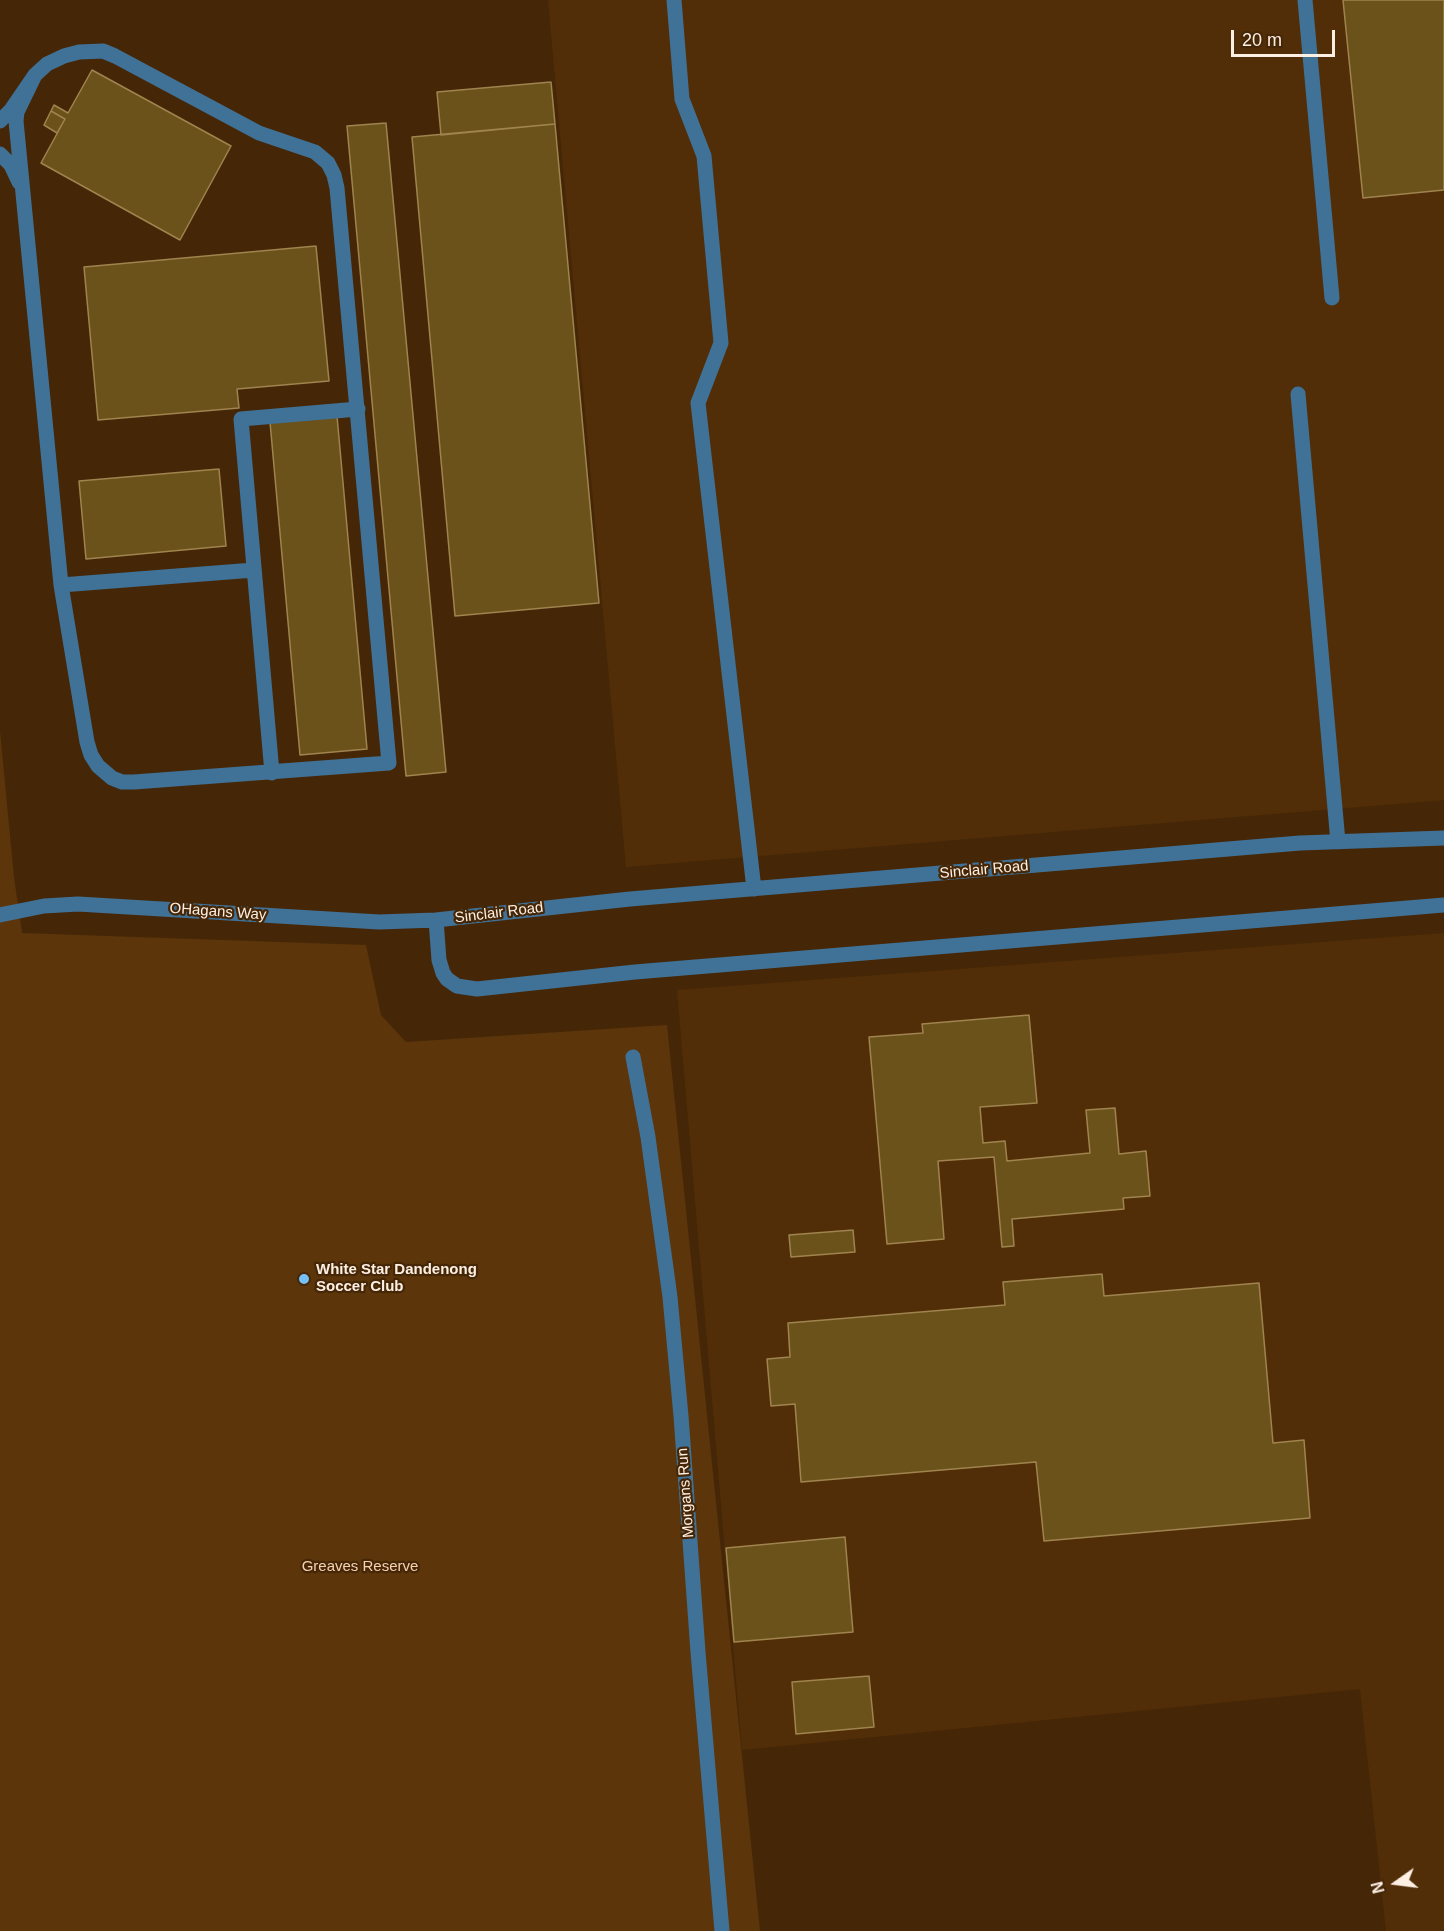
<!DOCTYPE html>
<html>
<head>
<meta charset="utf-8">
<style>
	body { margin:0 }
	#map { position:relative; width:1444px; height:1931px; overflow:hidden; background:#452707; font-family:Helvetica,sans-serif }
	canvas { display:block }
	.north { position:absolute; left:1366px; top:1853px; width:60px; height:60px; -webkit-text-stroke:4px #452707; paint-order:stroke; rotate:256deg; font-size:16px; font-weight:700; line-height:24px; text-align:center; color:#feefe3 }
	.north::after { content:''; display:block; margin:auto; width:21px; height:27px; background:#feefe3; clip-path:polygon(50% 0,100% 100%,50% 72%,0 100%) }
	.scale { position:absolute; left:1231px; top:30px; width:104px; height:27px; box-sizing:border-box; border:3px solid #feefe3; border-top:0; padding-left:8px; font-size:18px; line-height:21px; white-space:nowrap; color:#feefe3; -webkit-text-stroke:4px #452707; paint-order:stroke }
</style>
</head>
<body>
<div id="map">
<canvas width="1444" height="1931"></canvas>
<div class="north">N</div>
<div class="scale">20 m</div>
</div>
<script>
const context = document.querySelector('canvas').getContext('2d');
context.lineJoin = 'round';
function fillPath(path, color) {
  context.fillStyle = color;
  context.fill(path, 'evenodd');
}
function toPath(rows) {
  const path = new Path2D();
  for (const r of rows) {
    path.moveTo(r[0], r[1]);
    for (let i = 2; i < r.length; i += 2) path.lineTo(r[i], r[i + 1]);
  }
  return path;
}
function stroke(path, color, width, dash) {
  context.strokeStyle = color;
  context.lineWidth = width;
  context.lineCap = dash ? 'butt' : 'round';
  context.setLineDash(dash || []);
  context.stroke(path);
}
function label(font, color, halo, rows, align = 'center') {
  context.font = font + ' Helvetica,sans-serif';
  context.lineWidth = 4.5;
  context.setLineDash([]);
  context.textBaseline = 'middle';
  context.strokeStyle = halo;
  context.fillStyle = color;
  for (const [text, x, y, turn = 0] of rows) {
    context.save();
    context.translate(x, y);
    context.rotate((+turn || 0) * Math.PI / 180);
    context.textAlign = isNaN(turn) ? turn : align;
    if (halo) context.strokeText(text, 0, 0);
    context.fillText(text, 0, 0);
    context.restore();
  }
}
const built = toPath([
	[548,0,1444,0,1444,800,626,867],
	[1444,933,1444,1931,1386,1931,1360,1689,742,1750,677,990]
]);
const green = toPath([
	[0,731,14,877,22,933,366,945,381,1015,406,1042,667,1025,760,1931,0,1931]
]);
const building = toPath([
	[1343,0,1444,0,1444,190,1363,198,1343,0],
	[92,70,231,146,180,240,41,163,65,119,51,111,54,105,68,113,92,70],
	[551,82,555,124,441,135,437,92,551,82],
	[51,111,65,119,57,133,44,125,51,111],
	[386,123,446,772,406,776,347,126,386,123],
	[555,124,599,603,455,616,412,137,555,124],
	[316,246,329,381,237,389,239,408,98,420,84,267,316,246],
	[337,416,367,749,300,755,270,422,337,416],
	[219,469,226,546,86,559,79,481,219,469],
	[1029,1015,1037,1103,980,1107,983,1143,1005,1141,1007,1161,1090,1153,1086,1110,1115,1108,1119,1154,1146,1151,1150,1196,1123,1198,1124,1209,1012,1219,1014,1246,1002,1247,994,1157,938,1161,944,1239,887,1244,869,1037,923,1033,922,1024,1029,1015],
	[853,1230,855,1252,791,1257,789,1235,853,1230],
	[1102,1274,1104,1296,1259,1283,1273,1443,1304,1440,1310,1518,1044,1541,1036,1462,801,1482,795,1404,771,1406,767,1359,790,1357,788,1323,1005,1305,1003,1282,1102,1274],
	[845,1537,853,1632,734,1642,726,1548,845,1537],
	[869,1676,874,1727,796,1734,792,1682,869,1676]
]);
const minor = toPath([
	[674,0,682,99,704,156,721,343,698,403,754,889],
	[1305,0,1332,298],
	[0,121,11,110,35,75,47,64,64,56,79,52,103,51,115,56,259,133,315,152,328,163,334,175,337,188,389,763,134,782,122,782,112,778,98,766,91,755,87,742,61,585,16,121,17,112,35,75],
	[0,154,11,165,19,182],
	[1298,394,1338,842],
	[61,585,254,570],
	[272,773,241,419,358,409],
	[1444,838,1300,843,630,899,436,920,439,960,443,973,447,979,457,986,477,989,635,972,1444,905],
	[0,915,44,906,78,904,379,922,436,920],
	[633,1057,648,1137,670,1297,681,1416,698,1652,722,1931]
]);
const markers = [
	[304,1279,6,"#77c0f7"]
];
const streetNames = [
	["Sinclair Road",984,870,-5],
	["OHagans Way",218,912,4],
	["Sinclair Road",499,913,-7],
	["Morgans Run",686,1493,-94]
];
const poiNames = [
	["White Star Dandenong",316,1270],
	["Soccer Club",316,1287]
];
const parkNames = [
	["Greaves Reserve",360,1567]
];
fillPath(built, '#512e07');
fillPath(green, '#5c350a');
fillPath(building, '#6b511a');
stroke(building, '#a0844f', 1.5);
stroke(minor, '#407298', 15);
for (const [x, y, r, color] of markers) {
  const dot = new Path2D();
  dot.arc(x, y, r, 0, 2 * Math.PI);
  context.fillStyle = color;
  context.fill(dot);
  stroke(dot, '#452707', 2);
}
label('15px', '#feefe3', '#452707', streetNames);
label('bold 15px', '#feefe3', '#452707', poiNames, 'left');
label('15px', '#f6d1b1', '#452707', parkNames);
</script>
</body>
</html>
